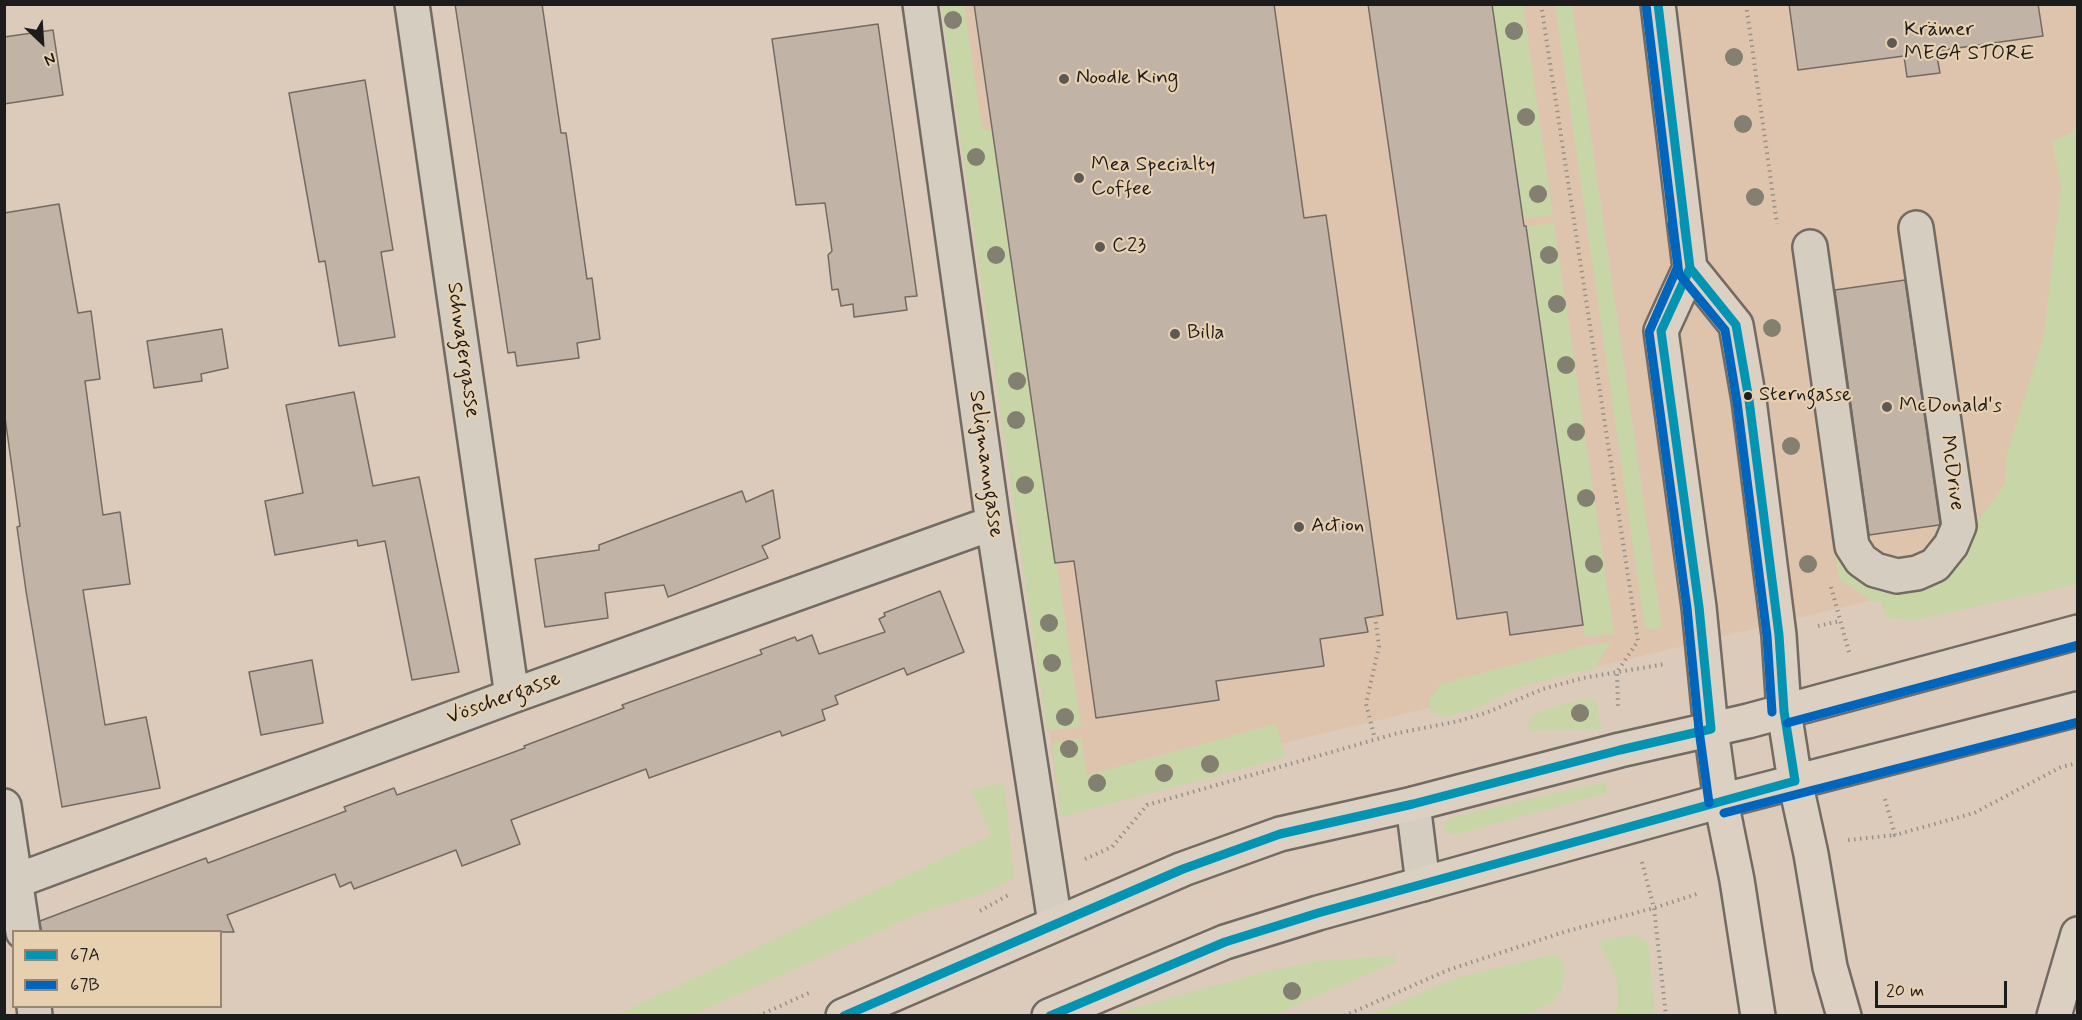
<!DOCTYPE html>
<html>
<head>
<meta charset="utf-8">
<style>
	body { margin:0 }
	#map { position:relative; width:2082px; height:1020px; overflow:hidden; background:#dccbba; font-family:Mynerve,sans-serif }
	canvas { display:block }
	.frame { position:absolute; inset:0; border:6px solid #1c1c1c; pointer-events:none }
	.legend { position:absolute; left:12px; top:930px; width:210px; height:78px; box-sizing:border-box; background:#e7d0b0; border:2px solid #968875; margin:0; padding:8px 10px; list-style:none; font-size:18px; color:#1c1c1c }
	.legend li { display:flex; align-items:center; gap:12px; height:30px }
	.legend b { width:30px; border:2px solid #968875 }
	.north { position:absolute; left:12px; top:12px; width:60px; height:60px; -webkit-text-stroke:4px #e7d0b0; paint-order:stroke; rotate:155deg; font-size:16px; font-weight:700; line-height:24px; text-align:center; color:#1c1c1c }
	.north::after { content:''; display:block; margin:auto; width:21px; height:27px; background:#1c1c1c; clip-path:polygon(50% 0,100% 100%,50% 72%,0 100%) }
	.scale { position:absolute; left:1875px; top:981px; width:132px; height:27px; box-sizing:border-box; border:3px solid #1c1c1c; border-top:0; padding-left:8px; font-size:18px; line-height:21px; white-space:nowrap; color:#1c1c1c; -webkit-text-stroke:4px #e7d0b0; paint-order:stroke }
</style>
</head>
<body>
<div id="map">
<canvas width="2082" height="1020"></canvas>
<div class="frame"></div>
<ul class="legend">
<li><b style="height:8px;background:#0494b3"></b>67A</li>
<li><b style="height:8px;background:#0065bd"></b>67B</li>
</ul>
<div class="north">N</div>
<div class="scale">20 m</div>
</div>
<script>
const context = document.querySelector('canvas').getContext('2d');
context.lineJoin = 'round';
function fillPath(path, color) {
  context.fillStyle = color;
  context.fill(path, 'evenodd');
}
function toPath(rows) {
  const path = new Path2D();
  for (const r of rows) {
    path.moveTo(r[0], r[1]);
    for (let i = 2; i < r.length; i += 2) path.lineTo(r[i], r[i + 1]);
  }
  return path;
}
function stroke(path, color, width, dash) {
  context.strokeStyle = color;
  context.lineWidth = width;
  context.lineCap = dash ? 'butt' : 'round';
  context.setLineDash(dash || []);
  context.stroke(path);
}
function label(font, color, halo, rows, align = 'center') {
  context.font = font + ' Mynerve,sans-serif';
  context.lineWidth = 4.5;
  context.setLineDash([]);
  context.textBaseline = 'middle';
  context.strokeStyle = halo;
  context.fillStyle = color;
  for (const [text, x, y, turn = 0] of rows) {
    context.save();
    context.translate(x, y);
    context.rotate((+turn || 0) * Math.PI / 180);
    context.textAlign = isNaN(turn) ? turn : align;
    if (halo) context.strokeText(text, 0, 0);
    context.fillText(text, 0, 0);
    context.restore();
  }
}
const built = toPath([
	[954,5,2077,5,2077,276,2000,569,1058,798]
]);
const green = toPath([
	[941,5,964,5,982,130,992,129,1081,727,1047,731],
	[1492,5,1523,5,1553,215,1523,219],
	[1555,5,1572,5,1662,628,1645,630],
	[2077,122,2077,584,1915,620,1886,617,1881,601,1875,603,1839,579,1834,545,1843,543,1878,585,1966,537,2005,484,2006,457,2044,335,2061,186,2052,141,2073,132],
	[1554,223,1614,633,1585,637,1526,226],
	[1611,642,1595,668,1525,685,1474,709,1446,717,1431,712,1429,700,1441,684,1588,645],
	[1588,698,1594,700,1596,703,1602,729,1539,730,1530,733,1528,725,1531,718,1540,711],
	[1276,724,1286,757,1061,817,1052,743,1081,738,1087,775],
	[1606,781,1607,793,1456,834,1449,833,1445,830,1444,826,1449,818],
	[1004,783,1014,879,976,896,927,910,701,1011,694,1015,617,1015,991,835,971,790],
	[1634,934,1648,943,1655,1015,1615,1015,1618,1008,1617,979,1598,942],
	[1555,954,1560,957,1565,970,1561,989,1553,1003,1524,1015,1371,1015,1455,978],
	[1393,956,1396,962,1273,1015,1114,1015,1133,1008,1272,970,1318,961]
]);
const building = toPath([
	[455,4,542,4,561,133,566,133,587,279,592,278,600,339,577,343,579,358,517,366,515,352,508,353,455,4],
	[974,4,1274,4,1304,218,1326,215,1383,615,1365,618,1368,632,1320,639,1324,666,1216,681,1219,700,1096,718,1074,561,1055,563,974,4],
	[1368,4,1492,4,1524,226,1526,226,1583,625,1510,635,1507,612,1457,619,1368,4],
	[1789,4,2038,4,2043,36,1936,51,1940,73,1907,77,1904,56,1798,70,1789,4],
	[878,24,917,296,905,297,907,310,854,317,853,304,841,306,838,289,832,290,828,255,832,251,825,203,796,205,772,39,878,24],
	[53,30,63,95,4,104,4,37,53,30],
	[365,80,393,250,381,252,395,337,339,346,325,261,319,262,289,93,365,80],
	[59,204,78,313,91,311,100,379,85,381,103,515,120,512,130,584,83,590,105,725,146,717,160,788,62,807,26,591,17,527,20,526,4,410,4,213,59,204],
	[1905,280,1940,524,1939,525,1869,535,1835,290,1905,280],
	[222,329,228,368,201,374,202,381,154,388,147,341,222,329],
	[354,392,373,486,419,477,459,672,412,680,385,541,358,546,357,540,275,555,265,501,303,493,286,405,354,392],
	[773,490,780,538,762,546,768,558,668,597,664,585,605,593,608,618,545,627,535,559,599,550,599,545,742,491,746,502,773,490],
	[940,591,964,652,907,675,904,668,835,696,838,704,822,710,825,720,782,736,780,731,649,778,646,769,511,820,520,844,462,866,456,850,354,889,351,882,340,887,335,874,227,915,234,932,41,932,40,921,206,858,208,863,346,811,344,807,394,788,397,795,525,748,524,746,624,708,622,705,762,654,760,650,795,637,797,641,812,635,819,654,885,632,879,619,885,616,884,613,940,591],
	[312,660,323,723,261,735,249,672,312,660]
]);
const path = toPath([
	[1541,4,1638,641,1617,672,1618,710],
	[1746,4,1777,224],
	[1831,587,1849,652],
	[1375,616,1379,646,1366,704,1375,739],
	[1818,626,1840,621],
	[1885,799,1895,835,1974,813,2061,767,2078,763],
	[1848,840,1895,835],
	[1085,859,1112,847,1147,805,1398,733,1459,721,1488,712,1543,689,1583,678,1665,664],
	[1642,862,1654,908,1666,1016],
	[980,911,1010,894],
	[758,1016,811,992],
	[1344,1016,1448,970,1567,931,1654,908,1700,893]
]);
const minor = toPath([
	[412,4,512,696],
	[920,4,993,523,1055,923],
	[1810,247,1852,546,1861,560,1875,570,1897,576,1917,573,1935,565,1951,545,1959,526,1916,228],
	[1413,804,1423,884],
	[4,806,23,932],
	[16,881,512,696,993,523],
	[34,1006,35,1016]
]);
const major = toPath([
	[1658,4,1690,268,1661,331,1699,607,1711,729,1721,801],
	[1690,268,1736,325,1749,400,1779,635,1784,711,1795,781],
	[843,1016,1183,869,1280,834,1413,804,1620,750,1748,721,2078,632],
	[1049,1016,1225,942,1318,913,1721,801,2078,709]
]);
const highway = toPath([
	[1795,781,1811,854,1830,967,1844,1016],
	[1721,801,1737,880,1758,1016],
	[2054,1016,2078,934]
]);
const bus1 = toPath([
	[1658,4,1690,268,1736,325,1749,400,1779,635,1784,711,1795,781],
	[1684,222,1690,268,1661,331,1699,607,1711,729],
	[844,1016,1183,869,1280,834,1413,804,1620,750,1711,729],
	[1050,1016,1225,942,1318,913,1795,781]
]);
const bus2 = toPath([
	[1646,5,1678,266,1649,332,1687,608,1699,730,1709,803],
	[1672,224,1679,274,1725,330,1737,402,1767,636,1772,712],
	[1787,723,2078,645],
	[1724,813,2078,722]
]);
const trees = [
	[953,20],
	[1514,31],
	[1734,57],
	[1526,117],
	[1743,124],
	[976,157],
	[1538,194],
	[1755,197],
	[996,255],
	[1549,255],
	[1557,304],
	[1772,328],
	[1566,365],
	[1017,381],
	[1016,420],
	[1576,432],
	[1791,446],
	[1025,485],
	[1586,498],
	[1594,564],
	[1808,564],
	[1049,623],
	[1052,663],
	[1580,713],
	[1065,717],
	[1069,749],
	[1210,764],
	[1164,773],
	[1097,783],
	[1292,991]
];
const markers = [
	[1892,43,6,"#5f5953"],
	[1064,79,6,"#5f5953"],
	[1079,178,6,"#5f5953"],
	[1100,247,6,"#5f5953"],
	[1175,334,6,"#5f5953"],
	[1748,396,5,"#1c1c1c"],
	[1887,407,6,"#5f5953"],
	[1299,527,6,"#5f5953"]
];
const busNames = [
	["Sterngasse",1759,396]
];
const poiNames = [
	["Krämer",1904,31],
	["MEGA STORE",1904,55],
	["Noodle King",1076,79],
	["Mea Specialty",1091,166],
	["Coffee",1091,190],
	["C23",1112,247],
	["Billa",1187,334],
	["McDonald's",1899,407],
	["Action",1311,527]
];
const streetNames = [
	["Schwagergasse",462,350,82],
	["Seligmanngasse",985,464,82],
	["McDrive",1951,473,82],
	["Vöschergasse",504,699,-20]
];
fillPath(built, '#dfc4ad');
fillPath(green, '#c8d5a7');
fillPath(building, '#c2b3a7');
stroke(building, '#726b63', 1.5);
stroke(minor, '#726b63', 38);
stroke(major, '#726b63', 38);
stroke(highway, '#726b63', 38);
stroke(path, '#979089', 4, [1.5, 4.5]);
stroke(minor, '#d6cdc1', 33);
stroke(major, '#dbd0c2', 33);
stroke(highway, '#dbd0c2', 33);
stroke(bus1, '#0494b3', 9);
stroke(bus2, '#0065bd', 9);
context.fillStyle = '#838071';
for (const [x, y] of trees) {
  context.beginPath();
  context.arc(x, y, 9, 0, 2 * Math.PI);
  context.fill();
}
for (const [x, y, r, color] of markers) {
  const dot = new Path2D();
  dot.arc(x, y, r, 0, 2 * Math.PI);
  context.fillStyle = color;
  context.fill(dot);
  stroke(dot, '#e7d0b0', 2);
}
label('20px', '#1c1c1c', '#e7d0b0', busNames, 'left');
label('21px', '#1c1c1c', '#e7d0b0', poiNames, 'left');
label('21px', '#1c1c1c', '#e7d0b0', streetNames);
</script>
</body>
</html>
